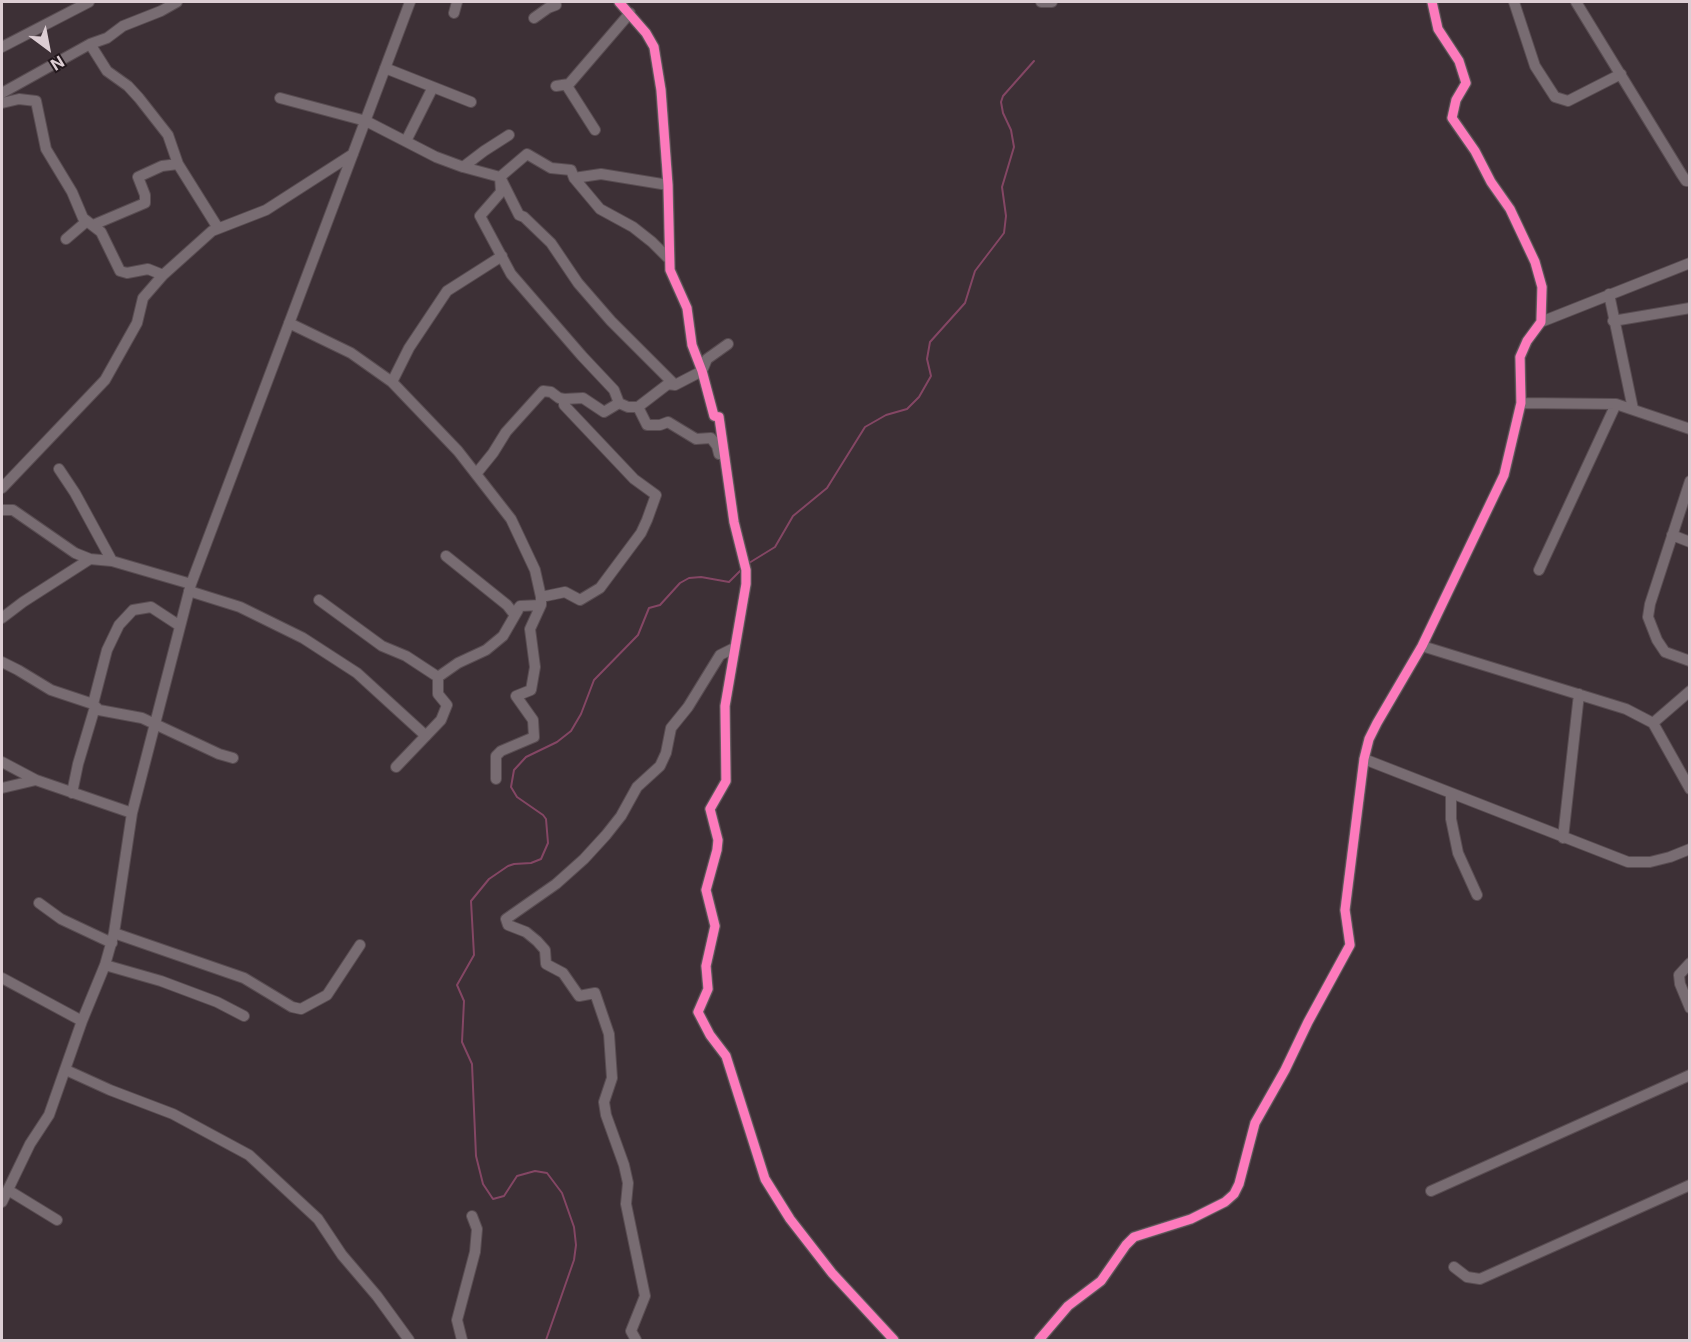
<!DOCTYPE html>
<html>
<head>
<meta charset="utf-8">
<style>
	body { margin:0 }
	#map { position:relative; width:1691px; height:1342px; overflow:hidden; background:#3d3036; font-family:Inter,sans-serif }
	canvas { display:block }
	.frame { position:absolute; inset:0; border:3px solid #ddced4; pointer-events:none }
	.north { position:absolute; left:18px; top:18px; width:60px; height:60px; -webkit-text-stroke:4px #22171c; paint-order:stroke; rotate:148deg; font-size:16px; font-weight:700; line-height:24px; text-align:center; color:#ddced4 }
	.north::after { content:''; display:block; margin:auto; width:21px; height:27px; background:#ddced4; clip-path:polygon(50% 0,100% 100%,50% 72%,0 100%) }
</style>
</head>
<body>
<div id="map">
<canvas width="1691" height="1342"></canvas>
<div class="frame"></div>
<div class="north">N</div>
</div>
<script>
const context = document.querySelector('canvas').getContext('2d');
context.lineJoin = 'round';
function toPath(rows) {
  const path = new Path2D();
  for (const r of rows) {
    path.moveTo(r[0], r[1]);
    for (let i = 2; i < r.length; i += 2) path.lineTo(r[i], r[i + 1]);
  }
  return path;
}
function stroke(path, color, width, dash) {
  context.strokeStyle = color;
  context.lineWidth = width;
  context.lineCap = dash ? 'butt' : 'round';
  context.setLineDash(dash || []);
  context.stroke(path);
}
const stream = toPath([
	[749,563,775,547,793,516,827,488,865,427,886,415,907,409,919,397,931,376,927,359,930,342,965,303,975,271,1004,233,1006,216,1002,187,1014,147,1011,130,1003,113,1001,102,1003,96,1034,61],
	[546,1340,574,1260,576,1245,574,1227,562,1193,547,1173,535,1171,517,1176,504,1196,493,1199,483,1184,476,1156,472,1064,462,1042,464,1001,457,985,474,955,471,901,489,879,508,866,514,864,531,863,541,859,548,843,546,819,543,815,517,797,511,787,514,770,526,757,557,742,571,731,581,714,594,680,638,635,649,608,660,605,680,583,689,578,701,577,729,582,742,569]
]);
const minor = toPath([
	[619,2,646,33,654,47,661,90,668,185,670,270,687,308,692,345,702,371,714,416,719,417,734,522,746,570,746,584,725,706,726,781,710,809,718,840,717,850,706,890,715,926,706,966,708,989,698,1012,710,1035,726,1056,765,1179,790,1219,832,1273,894,1340],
	[1041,2,1052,2],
	[1514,2,1535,66,1555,97,1568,101,1621,74],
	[1576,2,1682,175,1686,181,1690,181],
	[454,13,457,2],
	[534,18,548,8,556,5,555,2],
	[90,44,107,71,128,86,139,98,168,135,178,164,218,228],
	[2,47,89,2],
	[385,68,471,102],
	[556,86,569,84,630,13],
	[567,86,595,130],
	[2,93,90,44,107,38,123,26,161,11,177,2],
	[280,98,366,121,436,157,463,167],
	[2,103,19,99,36,101,46,149,72,192,83,218,101,232,120,271,127,273,148,269,163,275],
	[509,135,484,151,463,167,500,177,519,215,524,217,551,243,578,283,611,321,675,385],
	[406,141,433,87],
	[500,177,501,192,480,216,511,274,582,356,614,390,619,403,628,407,638,407,647,425,660,425,668,422,696,439,711,438,717,446,719,454],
	[500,177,527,154,551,168,571,170,574,178,601,174,668,185],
	[574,178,600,209,633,227,652,242,669,259],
	[93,225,145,203,145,195,138,177,162,166,178,164],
	[66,239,87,221],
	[1609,294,1633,409],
	[1613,321,1690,308],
	[1541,322,1690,263],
	[289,323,351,353,392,382,458,451,511,519,535,570,541,597,541,605,530,629,535,667,531,690,516,696,533,720,534,737,501,751,496,756,496,779],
	[392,382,409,348,447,291,502,256],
	[1521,403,1616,404,1690,429],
	[638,407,668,384,675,385,702,371,707,359,728,344],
	[59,469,75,493,112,561],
	[476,474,493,453,506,432,543,391,551,392,559,398,564,399,583,398,604,412,619,403],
	[1690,481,1650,604,1648,617,1657,640,1665,652,1690,661],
	[2,488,105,380,137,323,143,298,163,275,212,231,266,210,353,154],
	[2,510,13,510,75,553,90,559,112,561,191,584],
	[1672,535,1690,542],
	[446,556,507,605,514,614,520,606,541,605],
	[1539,570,1616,404],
	[189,591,240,607,303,638,357,673,426,736],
	[541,597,565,592,580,600,600,588,641,533,647,520,656,495,634,479,564,405,564,399],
	[319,600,382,646,406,656,438,677],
	[2,618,23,602,90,559],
	[180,626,151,607,133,610,119,625,107,650,93,704,99,710,142,718,219,754,233,758],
	[1422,646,1626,709,1653,723,1690,789],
	[2,662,18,670,51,690,93,704],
	[438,677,458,663,486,650,503,636,518,610],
	[1653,723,1690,691],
	[1364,759,1628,862,1650,862,1670,857,1690,849],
	[2,762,36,780,132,813],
	[396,767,441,720,447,705,438,694,438,677],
	[2,788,36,780],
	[72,793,78,764,95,707],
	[1451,794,1451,819,1458,853,1477,895],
	[1563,838,1579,694],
	[39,903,61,919,112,943],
	[114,933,244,978,292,1007,301,1009,327,995,360,945],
	[1690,963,1679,975,1680,984,1690,1008],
	[105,965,161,981,217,1002,244,1016],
	[2,978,82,1021],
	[66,1070,110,1090,173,1114,249,1155,318,1219,342,1255,377,1296,409,1340],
	[8,1190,57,1220],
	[1431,1191,1690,1075],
	[2,1202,30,1144,49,1115,82,1021,105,965,114,933,132,813,191,584,410,2],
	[1454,1267,1467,1277,1480,1279,1690,1185],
	[462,1340,457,1320,475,1252,477,1229,472,1216],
	[636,1340,631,1331,645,1296,626,1204,628,1183,624,1165,606,1115,604,1102,612,1078,609,1034,595,993,579,996,563,973,546,964,545,950,537,941,526,932,508,925,506,919,556,884,584,859,606,835,621,816,637,787,660,766,666,753,671,728,688,707,720,655,734,648],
	[1039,1340,1068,1306,1101,1281,1126,1245,1134,1237,1191,1219,1225,1202,1234,1194,1239,1184,1255,1123,1285,1070,1308,1022,1350,945,1345,910,1364,759,1369,739,1377,723,1422,646,1504,475,1521,403,1520,357,1527,341,1541,322,1542,287,1535,262,1510,209,1491,182,1475,151,1452,118,1456,100,1466,83,1459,61,1438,29,1432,2]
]);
const cycleway = toPath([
	[619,2,646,33,654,47,661,90,668,185,670,270,687,308,692,345,702,371,714,416,719,417,734,522,746,570,746,584,725,706,726,781,710,809,718,840,717,850,706,890,715,926,706,966,708,989,698,1012,710,1035,726,1056,765,1179,790,1219,832,1273,894,1340],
	[1039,1340,1068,1306,1101,1281,1126,1245,1134,1237,1191,1219,1225,1202,1234,1194,1239,1184,1255,1123,1285,1070,1308,1022,1350,945,1345,910,1364,759,1369,739,1377,723,1422,646,1504,475,1521,403,1520,357,1527,341,1541,322,1542,287,1535,262,1510,209,1491,182,1475,151,1452,118,1456,100,1466,83,1459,61,1438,29,1432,2]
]);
stroke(stream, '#844664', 2);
stroke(minor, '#594d52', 12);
stroke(minor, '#786c72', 10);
stroke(cycleway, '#fd7abc', 9);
</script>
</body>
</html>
